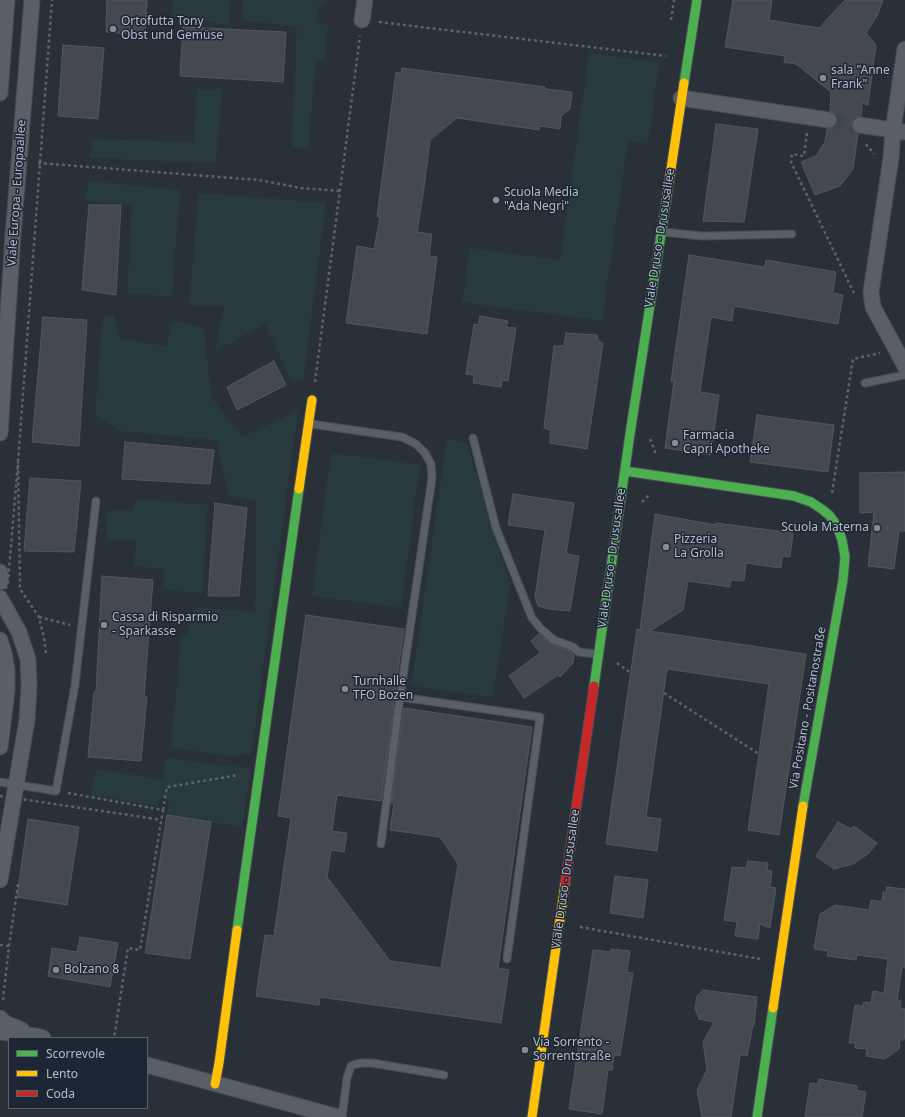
<!DOCTYPE html>
<html>
<head>
<meta charset="utf-8">
<style>
	body { margin:0 }
	#map { position:relative; width:905px; height:1117px; overflow:hidden; background:#2a3038; font-family:"Noto Sans",sans-serif }
	canvas { display:block }
	.legend { position:absolute; left:8px; top:1037px; width:140px; height:72px; box-sizing:border-box; background:#1d2633; border:1px solid #59626f; margin:0; padding:5px 7px; list-style:none; font-size:12px; color:#b4bcc9 }
	.legend li { display:flex; align-items:center; gap:8px; height:20px }
	.legend b { width:20px; border:1px solid #59626f }
</style>
</head>
<body>
<div id="map">
<canvas width="905" height="1117"></canvas>
<ul class="legend">
<li><b style="height:5px;background:#4caf50"></b>Scorrevole</li>
<li><b style="height:5px;background:#ffc107"></b>Lento</li>
<li><b style="height:5px;background:#c62828"></b>Coda</li>
</ul>
</div>
<script>
const context = document.querySelector('canvas').getContext('2d');
context.lineJoin = 'round';
function fillPath(path, color) {
  context.fillStyle = color;
  context.fill(path, 'evenodd');
}
function toPath(rows) {
  const path = new Path2D();
  for (const r of rows) {
    path.moveTo(r[0], r[1]);
    for (let i = 2; i < r.length; i += 2) path.lineTo(r[i], r[i + 1]);
  }
  return path;
}
function stroke(path, color, width, dash) {
  context.strokeStyle = color;
  context.lineWidth = width;
  context.lineCap = dash ? 'butt' : 'round';
  context.setLineDash(dash || []);
  context.stroke(path);
}
function label(font, color, halo, rows, align = 'center') {
  context.font = font + ' "Noto Sans",sans-serif';
  context.lineWidth = 3;
  context.setLineDash([]);
  context.textBaseline = 'middle';
  context.strokeStyle = halo;
  context.fillStyle = color;
  for (const [text, x, y, turn = 0] of rows) {
    context.save();
    context.translate(x, y);
    context.rotate((+turn || 0) * Math.PI / 180);
    context.textAlign = isNaN(turn) ? turn : align;
    if (halo) context.strokeText(text, 0, 0);
    context.fillText(text, 0, 0);
    context.restore();
  }
}
const green = toPath([
	[173,0,230,0,229,25,172,17],
	[243,0,329,0,319,5,316,22,328,25,325,60,316,58,308,150,292,147,297,27,242,20],
	[589,53,659,63,648,144,628,141,602,321,462,302,470,248,560,260],
	[197,89,222,89,216,163,90,158,93,139,194,142],
	[89,181,180,190,172,297,127,293,132,205,85,201],
	[199,193,326,203,303,382,290,378,265,324,214,352,225,305,189,305],
	[114,315,120,339,166,346,173,321,204,328,211,397,242,437,298,411,252,752,233,756,171,748,181,635,188,634,193,607,255,612,256,500,229,496,216,440,120,431,95,415,103,316],
	[447,439,467,443,510,585,493,697,411,686],
	[331,453,420,465,401,608,312,596],
	[136,499,208,505,202,593,164,590,164,569,134,566,136,540,107,539,106,511,133,511],
	[166,758,251,769,242,827,167,815,169,800,160,798,158,806,91,795,96,769,162,780]
]);
const building = toPath([
	[107,0,147,0,145,35,106,32,107,0],
	[733,0,772,0,769,20,819,28,845,0,883,0,878,14,866,33,876,45,868,105,862,103,861,116,856,117,853,119,851,123,852,129,855,132,858,134,853,169,840,186,815,195,801,162,816,156,825,142,827,129,833,128,836,125,838,121,837,116,834,113,830,111,831,92,796,64,784,62,785,56,725,47,733,0],
	[183,27,286,32,283,82,180,76,183,27],
	[63,45,104,48,98,119,58,116,63,45],
	[402,68,545,87,545,89,572,92,570,109,561,116,560,129,540,126,539,130,457,118,430,140,424,188,417,232,432,234,429,256,437,257,427,334,346,323,357,246,374,249,380,217,377,217,396,72,401,73,402,68],
	[716,124,758,129,744,222,703,221,716,124],
	[89,205,121,205,116,295,82,290,89,205],
	[689,255,765,267,766,260,836,272,833,293,843,295,838,324,734,306,732,321,711,317,700,392,719,395,711,455,665,448,674,381,671,381,689,255],
	[480,316,508,321,506,327,516,328,508,381,502,380,501,387,473,383,474,375,466,374,474,324,478,325,480,316],
	[43,317,87,320,79,446,32,442,43,317],
	[566,333,597,335,598,341,603,343,587,449,550,443,550,430,544,428,554,346,564,346,566,333],
	[274,361,286,385,237,410,227,387,274,361],
	[757,415,834,425,828,472,750,462,757,415],
	[125,442,214,450,210,484,122,479,125,442],
	[905,472,905,531,899,531,894,569,868,566,874,512,860,513,860,473,905,472],
	[30,478,81,481,74,552,24,551,30,478],
	[513,494,574,503,566,554,579,556,570,611,548,609,538,606,535,597,545,530,508,525,513,494],
	[215,503,247,508,239,596,208,596,215,503],
	[655,514,716,525,716,523,793,533,790,557,782,556,781,568,746,563,744,581,731,580,730,587,688,581,683,610,650,631,806,654,779,835,748,830,769,684,667,669,646,817,661,819,657,851,606,844,637,629,640,630,655,514],
	[102,576,153,580,144,696,147,697,141,761,88,757,94,692,96,692,102,576],
	[306,615,404,629,393,707,394,707,381,801,337,795,332,831,347,833,344,852,331,850,327,877,390,961,441,968,458,864,440,837,390,830,394,803,391,803,404,708,532,727,498,968,509,970,501,1023,320,997,319,1005,256,996,265,935,274,936,291,818,278,816,306,615],
	[539,634,551,644,570,651,574,655,573,663,560,677,558,675,524,698,509,676,540,653,531,641,539,634],
	[167,815,211,822,190,959,145,953,167,815],
	[28,819,79,827,67,905,17,897,28,819],
	[838,822,851,829,854,826,877,843,868,854,853,864,834,869,816,856,838,822],
	[748,861,768,863,767,870,772,871,770,887,776,888,770,928,760,924,758,939,735,936,737,922,724,920,732,867,746,868,748,861],
	[615,876,648,880,643,918,610,913,615,876],
	[887,887,905,889,905,968,902,967,897,1000,901,1001,900,1008,905,1009,905,1033,904,1040,900,1040,899,1049,885,1059,866,1056,867,1049,855,1048,855,1043,849,1043,855,1005,863,1006,864,1002,871,1003,873,991,884,993,888,959,857,955,856,960,827,956,828,951,814,949,820,914,835,905,869,910,871,900,882,902,883,892,886,892,887,887],
	[80,937,118,943,110,987,48,976,52,948,77,952,80,937],
	[611,949,630,951,627,972,633,973,620,1056,614,1055,612,1070,608,1070,602,1114,569,1109,593,950,611,952,611,949],
	[703,990,757,997,754,1025,753,1025,747,1056,740,1055,731,1117,702,1117,697,1090,707,1070,703,1042,714,1022,699,1019,695,1008,697,996,703,990],
	[819,1079,857,1086,856,1090,866,1092,862,1117,805,1117,810,1083,818,1084,819,1079]
]);
const streetTunnel = toPath([
	[829,120,860,125]
]);
const path = toPath([
	[671,20,674,0],
	[379,22,666,56],
	[807,133,804,156,792,154,791,162,854,293],
	[866,144,874,154],
	[38,163,259,180,301,188,340,191],
	[315,382,360,36],
	[650,439,655,451,655,455],
	[832,493,853,359,880,353],
	[642,502,648,496,649,494],
	[39,617,70,625],
	[46,653,44,638,39,617,20,589,18,462,52,0],
	[617,663,631,673],
	[664,693,759,754],
	[68,793,163,810,140,950,128,948,114,1038],
	[163,810,167,787,239,775],
	[149,818,161,820],
	[580,927,760,959],
	[0,945,9,946],
	[3,1000,9,946,18,884]
]);
const lane = toPath([
	[663,232,702,236,792,234],
	[865,383,905,375],
	[311,424,402,437,416,444,425,453,431,464,432,478,400,697,381,844],
	[473,438,496,528,532,618,541,629,554,640,573,647,579,652,596,654],
	[400,697,540,717,507,959],
	[0,782,56,791,75,685,96,501],
	[342,1117,347,1078,351,1066,356,1064,361,1063,372,1063,444,1075]
]);
const street = toPath([
	[362,20,365,0],
	[905,49,893,130,891,158,871,292,873,307,905,366],
	[0,93,7,0],
	[681,98,829,120],
	[860,125,905,132],
	[0,433,13,236,32,0],
	[0,572,0,582],
	[0,598,19,632,28,659,29,686,27,720,0,880],
	[0,640,4,653,7,670,7,691,0,747],
	[0,1018,5,1023,22,1030],
	[0,1032,36,1036,43,1038],
	[147,1065,338,1117]
]);
const fast = toPath([
	[684,83,697,0],
	[625,471,794,496,811,502,823,510,830,516,837,526,842,540,845,557,843,580,803,806],
	[594,686,630,434,666,202],
	[237,930,299,489],
	[757,1117,773,1008]
]);
const slow = toPath([
	[666,202,684,83],
	[299,489,312,400],
	[773,1008,803,806],
	[215,1084,219,1063,237,930],
	[532,1117,565,884]
]);
const jam = toPath([
	[565,884,594,686]
]);
const pathBridge = toPath([
	[0,606,8,582,18,462],
	[0,796,149,818]
]);
const markers = [
	[113,29,4,"#848b96"],
	[823,78,4,"#848b96"],
	[496,200,4,"#848b96"],
	[675,443,4,"#848b96"],
	[877,528,4,"#848b96"],
	[666,547,4,"#848b96"],
	[104,625,4,"#848b96"],
	[345,689,4,"#848b96"],
	[56,970,4,"#848b96"],
	[525,1050,4,"#848b96"]
];
const poiNames = [
	["Ortofutta Tony",121,22],
	["Obst und Gemüse",121,36],
	["sala \"Anne",831,71],
	["Frank\"",831,85],
	["Scuola Media",504,193],
	["\"Ada Negri\"",504,207],
	["Farmacia",683,436],
	["Capri Apotheke",683,450],
	["Scuola Materna",869,528,"right"],
	["Pizzeria",674,540],
	["La Grolla",674,554],
	["Cassa di Risparmio",112,618],
	["- Sparkasse",112,632],
	["Turnhalle",353,682],
	["TFO Bozen",353,696],
	["Bolzano 8",64,970],
	["Via Sorrento -",533,1043],
	["Sorrentstraße",533,1057]
];
const streetNames = [
	["Viale Europa - Europaallee",17,193,-86],
	["Viale Druso - Drususallee",660,238,-81],
	["Viale Druso - Drususallee",612,558,-82],
	["Via Positano - Positanostraße",808,708,-80],
	["Viale Druso - Drususallee",566,879,-82]
];
fillPath(green, '#273a3e');
fillPath(building, '#444950');
stroke(building, '#52575f', 1);
stroke(streetTunnel, '#3f454e', 15, [15, 8]);
stroke(lane, '#484c53', 9);
stroke(street, '#484c53', 17);
stroke(fast, '#484c53', 11);
stroke(slow, '#484c53', 11);
stroke(jam, '#484c53', 11);
stroke(path, '#5d636a', 2.5, [3, 3]);
stroke(lane, '#5a5e66', 7);
stroke(street, '#5a5e66', 15);
stroke(fast, '#4caf50', 9);
stroke(slow, '#ffc107', 9);
stroke(jam, '#c62828', 9);
stroke(pathBridge, '#5d636a', 2.5, [3, 3]);
for (const [x, y, r, color] of markers) {
  const dot = new Path2D();
  dot.arc(x, y, r, 0, 2 * Math.PI);
  context.fillStyle = color;
  context.fill(dot);
  stroke(dot, '#1d2633', 1.5);
}
label('12px', '#b4bcc9', '#1d2633', poiNames, 'left');
label('12px', '#b4bcc9', '#1d2633', streetNames);
</script>
</body>
</html>
